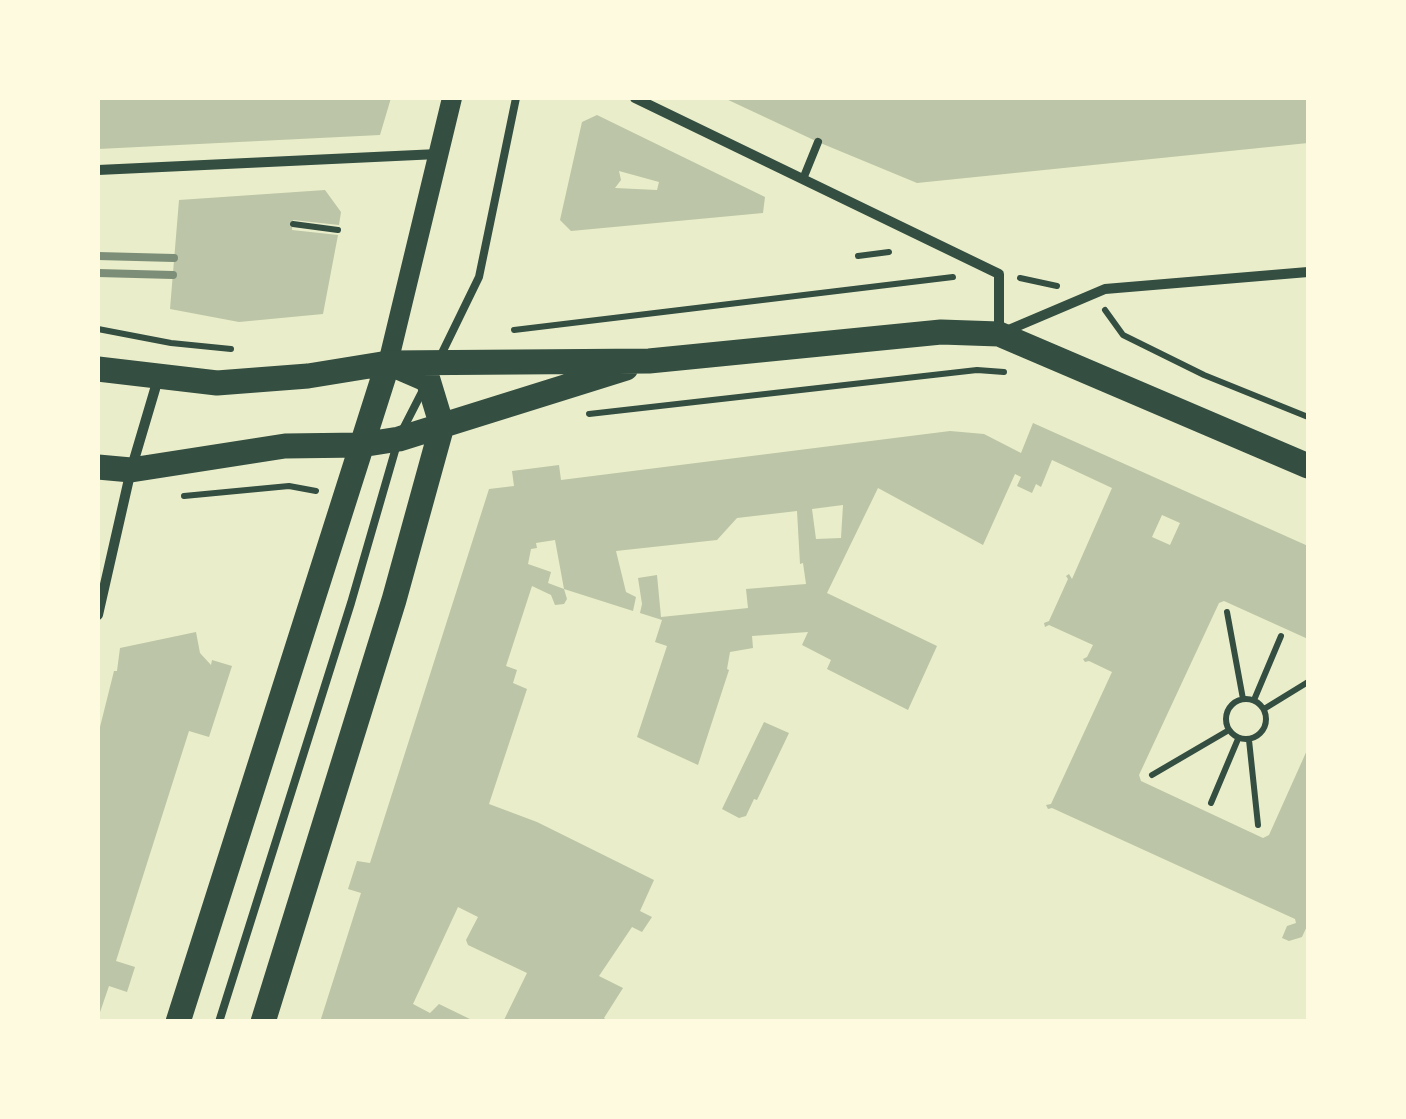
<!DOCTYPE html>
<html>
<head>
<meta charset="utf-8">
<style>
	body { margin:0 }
	#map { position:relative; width:1406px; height:1119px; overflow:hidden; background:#e9edc9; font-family:"PT Sans",sans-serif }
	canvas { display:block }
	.frame { position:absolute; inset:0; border:100px solid #fefae0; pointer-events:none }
</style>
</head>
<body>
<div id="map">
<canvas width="1406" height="1119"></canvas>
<div class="frame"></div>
</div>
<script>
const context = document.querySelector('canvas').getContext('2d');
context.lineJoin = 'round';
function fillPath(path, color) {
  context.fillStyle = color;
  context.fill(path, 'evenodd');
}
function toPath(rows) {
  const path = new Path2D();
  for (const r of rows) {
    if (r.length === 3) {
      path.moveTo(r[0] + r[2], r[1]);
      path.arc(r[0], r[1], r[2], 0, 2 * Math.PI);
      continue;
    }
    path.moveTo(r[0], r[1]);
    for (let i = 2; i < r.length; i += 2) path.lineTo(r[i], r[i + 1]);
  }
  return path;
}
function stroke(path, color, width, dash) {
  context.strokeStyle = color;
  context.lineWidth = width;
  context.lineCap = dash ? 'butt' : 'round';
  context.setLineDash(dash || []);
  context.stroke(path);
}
const building = toPath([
	[98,98,391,98,380,135,98,149],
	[724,98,1308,98,1308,143,917,183,818,142],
	[597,115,765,197,763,213,571,231,560,220,582,122],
	[619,171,659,182,657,190,615,188,621,180],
	[325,190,341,212,339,225,293,220,292,230,338,235,323,314,239,322,170,309,179,200],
	[1033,423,1308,546,1308,639,1224,601,1219,603,1139,775,1141,781,1263,838,1269,835,1308,748,1308,924,1302,937,1289,941,1282,938,1287,926,1296,923,1295,919,1052,808,1048,809,1046,805,1051,804,1112,672,1089,661,1085,662,1083,659,1087,657,1093,645,1049,625,1045,627,1044,623,1049,621,1068,579,1066,576,1069,574,1072,579,1112,488,1052,460,1041,487,1036,484,1032,493,1017,486,1021,477,1015,474,983,545,878,488,827,593,937,646,908,710,827,669,831,660,802,645,808,632,752,636,753,648,730,652,727,669,729,670,698,765,637,737,667,646,655,642,662,620,640,613,642,604,638,578,657,575,661,617,748,608,746,589,806,584,803,563,800,564,797,511,737,518,717,540,616,551,626,592,636,597,633,611,564,589,567,599,564,604,555,605,551,595,532,586,506,666,517,670,513,683,527,689,489,804,537,822,654,880,640,911,652,917,642,932,632,927,599,976,623,988,604,1018,609,1022,503,1022,527,973,468,945,466,940,478,917,458,907,413,1004,430,1013,439,1004,476,1022,320,1022,361,893,348,889,357,861,370,863,489,489,514,486,512,471,559,465,561,480,950,431,984,434,1021,453],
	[843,505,841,538,816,539,812,509],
	[1162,515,1180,523,1170,545,1152,537],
	[555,540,564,589,548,583,551,572,528,564,531,549,537,548,536,543],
	[196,632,200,653,211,665,212,660,232,666,209,737,189,731,116,961,135,967,127,992,109,986,98,1018,98,735,114,671,117,671,120,648],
	[764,722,789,733,757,800,754,799,746,816,739,818,722,809]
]);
const path = toPath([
	[293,224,338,230],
	[858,256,889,252],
	[1020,278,1057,286],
	[1105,310,1123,335,1204,375,1308,417],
	[98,329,171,343,231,349],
	[514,330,953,277],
	[589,414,977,370,1004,372],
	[184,496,289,486,316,491],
	[1227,612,1243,699],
	[1246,719,20],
	[1254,700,1281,636],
	[1264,709,1308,682],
	[1249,740,1258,825],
	[1152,775,1229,730],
	[1211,803,1238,739]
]);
const service = toPath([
	[803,179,818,142],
	[441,355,479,277,516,98],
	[402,431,423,390],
	[219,1022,351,603,397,444]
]);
const minor = toPath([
	[635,98,999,274,999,334,1105,289,1308,272],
	[98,170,438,154],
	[98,615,131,470,158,379]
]);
const secondary = toPath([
	[388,363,452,98]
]);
const primary = toPath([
	[98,369,217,383,308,376,388,363,649,361,941,332,999,334,1308,466],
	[98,467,131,470,285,446,361,445,399,439,626,368],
	[178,1022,388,363],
	[263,1022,394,600,442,426,428,380,398,367]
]);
const rail = toPath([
	[98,256,174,258],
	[98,273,173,275]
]);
fillPath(building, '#bcc5a7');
stroke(path, '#344e41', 6);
stroke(service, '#344e41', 8);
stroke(minor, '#344e41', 10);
stroke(secondary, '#344e41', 20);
stroke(primary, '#344e41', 25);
stroke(rail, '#7c8e77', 8);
</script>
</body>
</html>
